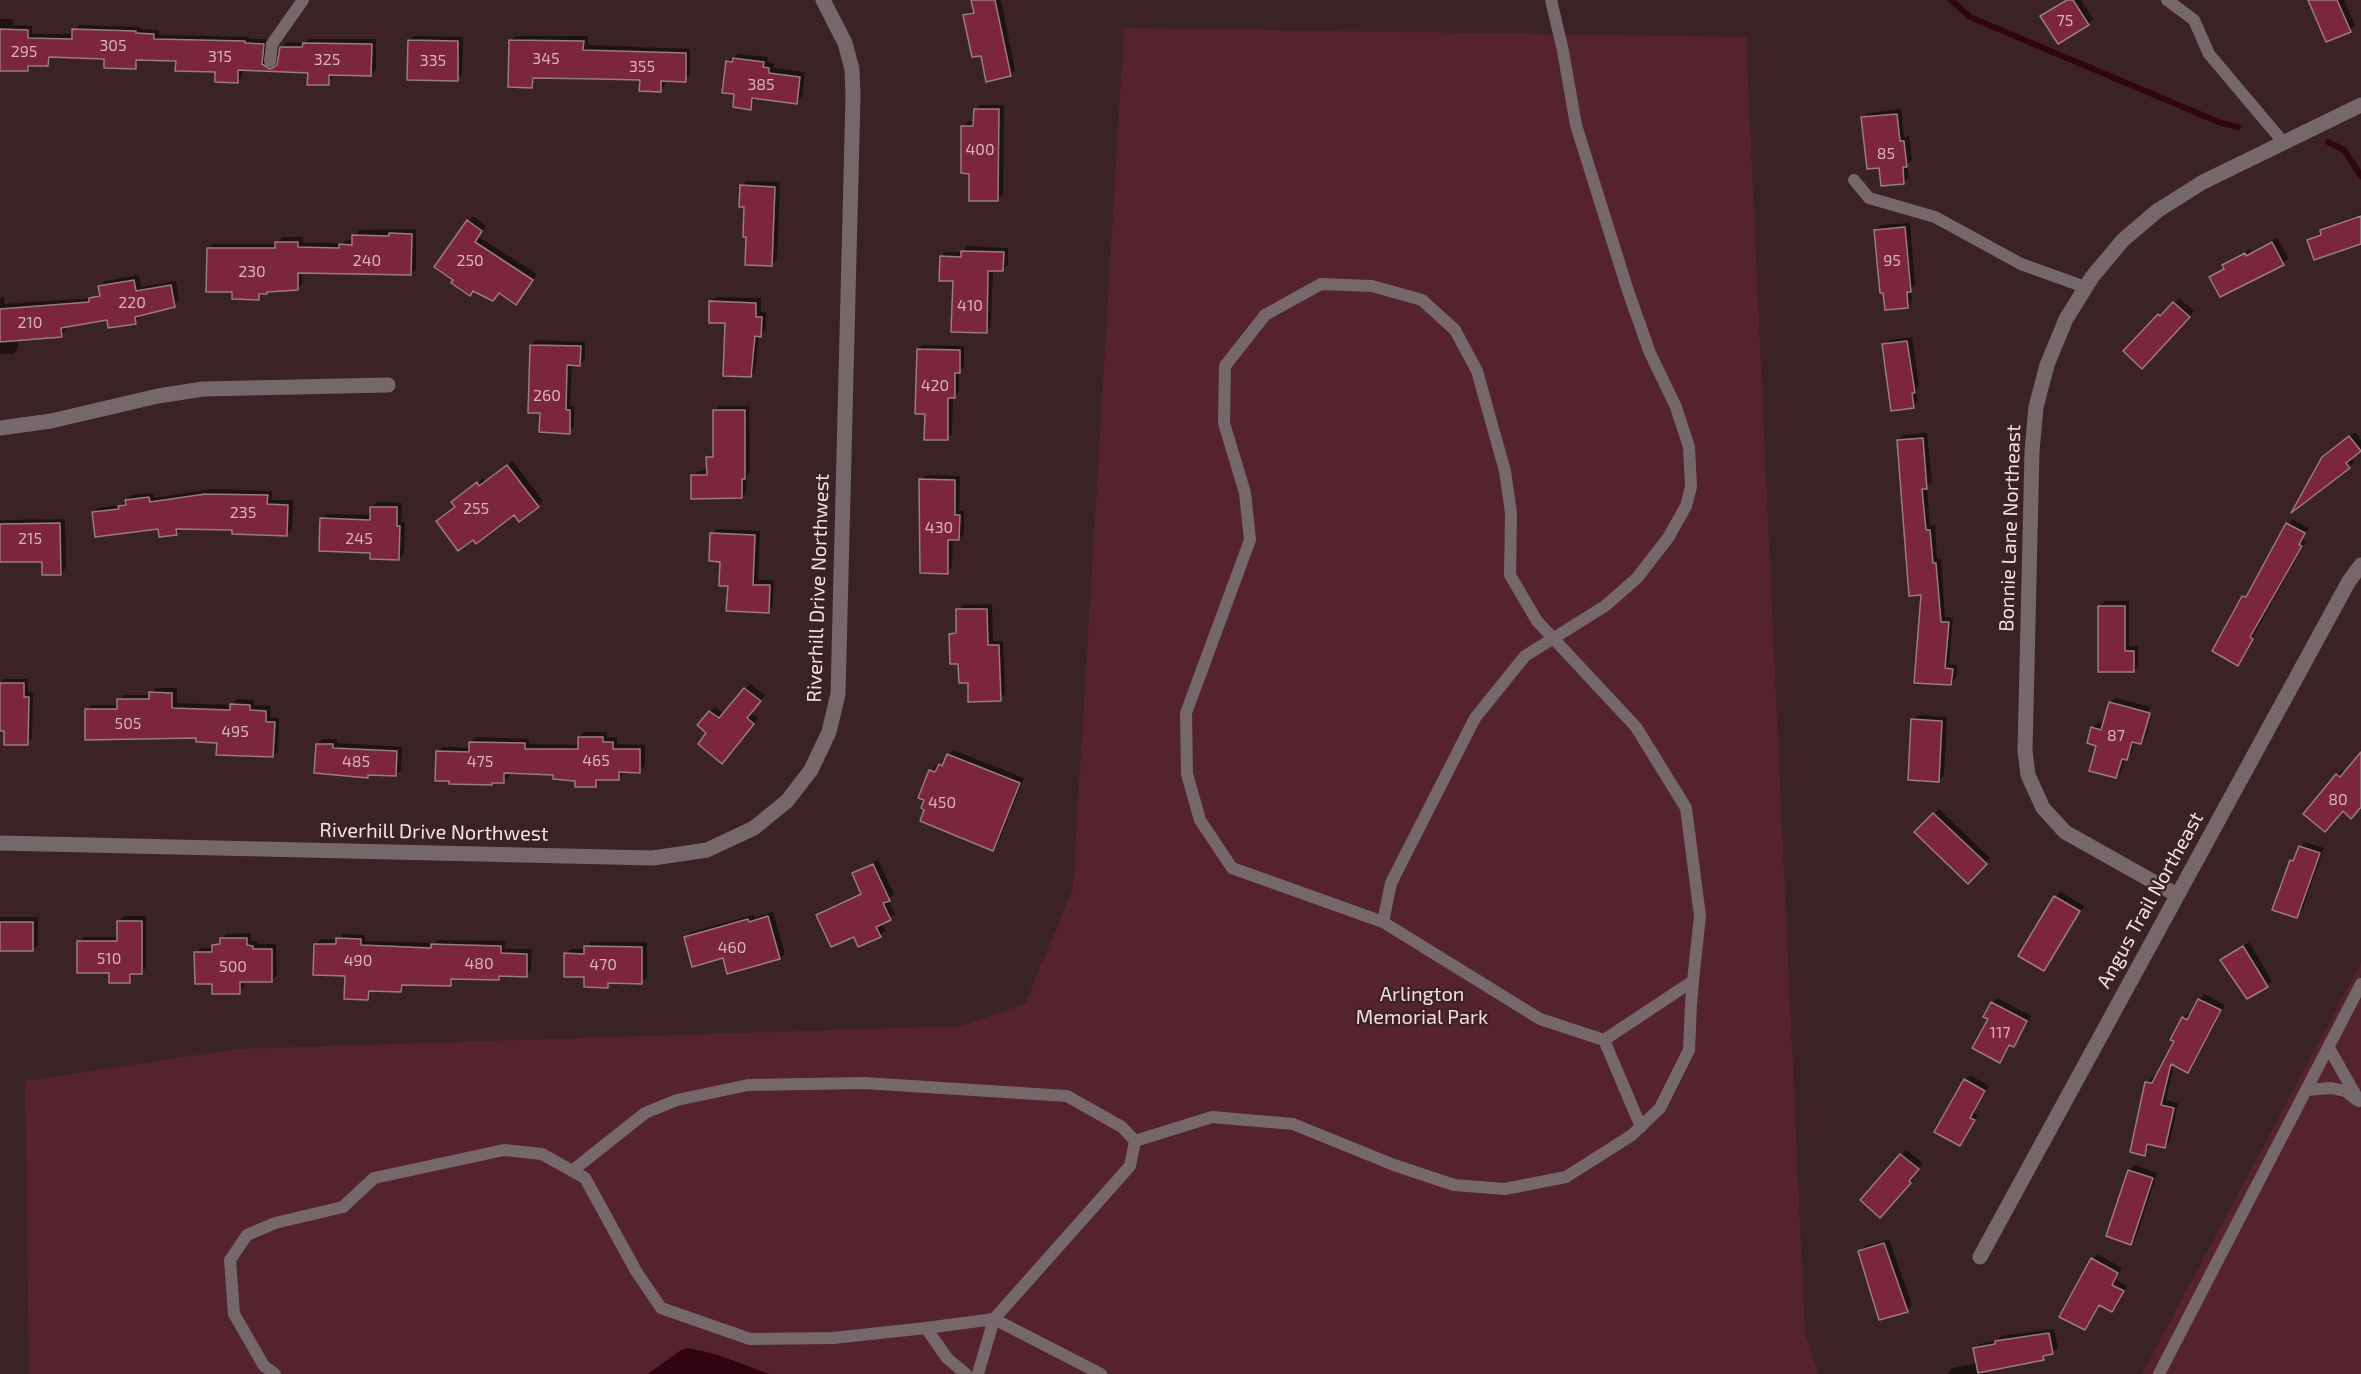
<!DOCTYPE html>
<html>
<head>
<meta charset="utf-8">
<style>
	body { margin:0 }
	canvas { display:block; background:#3b2227 }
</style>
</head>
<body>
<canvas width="2361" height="1374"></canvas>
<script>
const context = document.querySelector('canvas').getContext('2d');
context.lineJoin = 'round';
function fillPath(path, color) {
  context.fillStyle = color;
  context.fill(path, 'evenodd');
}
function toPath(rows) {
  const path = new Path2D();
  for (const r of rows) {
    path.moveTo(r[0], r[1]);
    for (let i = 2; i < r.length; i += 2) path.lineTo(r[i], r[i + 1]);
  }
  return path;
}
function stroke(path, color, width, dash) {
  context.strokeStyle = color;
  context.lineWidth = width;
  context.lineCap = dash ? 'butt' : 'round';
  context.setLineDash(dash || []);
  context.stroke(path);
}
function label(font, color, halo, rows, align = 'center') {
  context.font = font + ' "Exo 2",sans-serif';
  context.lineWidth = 4.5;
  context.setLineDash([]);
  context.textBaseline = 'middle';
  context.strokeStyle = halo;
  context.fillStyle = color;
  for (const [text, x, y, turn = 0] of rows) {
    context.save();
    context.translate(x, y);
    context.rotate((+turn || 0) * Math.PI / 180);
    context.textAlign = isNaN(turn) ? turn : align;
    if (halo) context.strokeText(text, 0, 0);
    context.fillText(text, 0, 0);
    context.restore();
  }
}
const green = toPath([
	[1124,28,1746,37,1805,1333,1818,1374,29,1374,25,1081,237,1049,961,1026,1025,1004,1073,888],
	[2361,963,2361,1374,2142,1374]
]);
const water = toPath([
	[689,1348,718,1355,769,1374,648,1374,681,1350]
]);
const shadow = toPath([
	[973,0,1001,0,1015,70,1010,75,982,54,965,15,975,9],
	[2066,0,2081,0,2093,19,2088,24,2042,17],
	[2309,0,2344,0,2355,25,2350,30],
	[0,19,13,19,13,25,32,26,32,34,73,34,79,25,140,27,140,29,159,30,159,35,249,37,249,39,268,39,267,58,275,65,279,63,282,47,287,42,305,43,309,39,376,39,376,69,371,75,334,74,329,83,309,72,242,69,242,76,237,81,217,70,177,60,140,59,135,67,105,58,53,56,48,65,33,65,28,70,0,69],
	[414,36,463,37,462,74,457,79,409,41],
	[516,36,588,36,588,45,690,49,690,75,685,80,665,80,665,85,660,90,641,79,537,76,532,86,510,41],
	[739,54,768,57,767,62,774,63,773,68,805,72,802,98,796,103,756,97,750,108,736,93,727,61],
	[980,105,1004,105,1003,194,997,199,970,172,963,127,968,121,975,122,975,110],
	[1901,109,1904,137,1909,136,1912,160,1907,164,1909,177,1904,182,1881,166,1863,118,1868,113],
	[747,181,780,182,777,259,772,264,746,263,745,205,741,186],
	[2361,214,2361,242,2309,240,2322,232,2327,226],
	[473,216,486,226,479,237,537,274,520,298,455,279,468,221],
	[1910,223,1915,285,1911,289,1912,302,1907,307,1876,230,1881,225],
	[416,229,416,269,411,274,303,272,302,284,297,289,269,290,258,298,233,291,208,249,213,244,276,244,282,237,303,237,303,243,343,243,346,240,354,240,359,230],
	[2277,238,2289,259,2221,295,2211,277,2225,267,2224,265,2229,260,2250,249,2251,252],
	[967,246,1008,248,1008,265,1002,270,993,269,991,326,986,332,941,257,946,252,962,252],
	[139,275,141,287,176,281,179,300,174,305,140,314,140,317,135,322,108,318,66,325,66,330,61,335,18,339,18,348,13,354,0,354,0,297,4,297,5,304,92,298,101,293,100,286,105,281],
	[716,297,761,298,761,312,766,312,766,330,759,335,755,371,750,376,726,322,711,302],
	[2179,298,2194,311,2142,367,2126,351,2164,310,2166,312],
	[1912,337,1919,386,1916,389,1918,401,1913,406,1884,345,1889,340],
	[536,340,585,342,585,359,580,364,572,364,570,406,574,406,574,427,569,432,541,412,531,345],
	[923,345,964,346,964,367,959,371,959,392,953,397,952,434,947,439,926,412,918,350],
	[719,406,749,406,750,472,747,475,746,492,741,497,693,476,698,471,708,470,708,458,713,453,714,411],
	[2355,432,2361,440,2361,450,2351,458,2354,462,2349,467,2329,452],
	[1927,433,1932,482,1927,486,1930,526,1935,525,1937,559,1941,559,1945,617,1953,618,1949,664,1957,665,1956,678,1951,683,1916,681,1923,594,1898,440,1903,435],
	[513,461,543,501,538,506,519,520,514,513,473,538,438,521,456,506,458,497,483,478,485,482],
	[926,475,960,476,959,511,964,511,964,534,959,539,953,539,952,567,947,572,921,480],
	[211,489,272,491,272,500,293,500,292,529,287,534,234,528,182,529,176,534,93,513,98,508,121,505,131,495,154,493,154,498],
	[377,502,402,503,401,522,405,522,404,554,398,559,371,551,321,519,326,514,371,515,372,507],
	[65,519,66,568,61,573,43,560,0,561,0,520],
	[2292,519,2309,528,2302,539,2306,541,2238,664,2243,596,2250,592],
	[717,529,760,531,758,580,774,580,773,606,768,611,729,585,712,534],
	[2105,601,2129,601,2129,646,2138,646,2138,666,2133,671,2100,606],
	[992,604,993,641,1003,641,1005,694,1000,699,969,682,950,635,958,629,958,610,963,605],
	[4,679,28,679,28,692,33,693,32,738,27,743,5,729,0,729,0,682],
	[750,684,765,695,751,713,758,718,727,757,708,733,710,712,715,707,724,714],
	[156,688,177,688,177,703,232,705,237,699,254,700,254,705,271,706,270,718,279,718,278,751,273,756,198,737,86,739,86,710,91,705,119,705,119,700,124,695,150,695],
	[2115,698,2150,707,2141,739,2144,739,2154,708,2146,738,2141,743,2135,741,2132,753,2125,758,2121,772,2116,777,2098,745,2089,742,2093,727,2098,722,2104,724,2110,703],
	[1918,715,1947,717,1944,775,1939,780,1913,720],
	[584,732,607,732,607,737,617,738,617,744,645,745,645,766,639,771,624,771,619,779,600,779,595,785,554,774,509,771,509,776,503,782,437,752,443,747,470,748,471,742,476,737,529,739,529,744,579,745,579,737],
	[323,739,337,739,337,743,402,747,401,770,396,775,370,774,368,776,317,744],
	[953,750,1024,778,998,844,993,849,926,809,931,771,936,765,939,767],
	[2361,755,2361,806,2337,775,2342,770,2345,773],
	[1939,809,1990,858,1968,882,1916,832],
	[2305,842,2324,848,2302,911,2297,917,2291,861],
	[878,860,894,894,888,900,895,914,881,923,885,930,880,935,855,935,818,916,823,910,862,892,854,873],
	[2060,891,2084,906,2044,970,2020,955],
	[773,912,785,953,780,958,686,937,691,932,753,915,754,918],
	[124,916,146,916,146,968,141,973,134,972,129,981,110,972,79,942,84,937,119,937,119,921],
	[0,917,38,917,38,945,33,950,0,949],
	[251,933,251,941,258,941,258,944,276,944,277,975,272,980,244,980,244,987,239,992,213,983,196,953,201,948,214,948,226,934],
	[343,934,365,935,365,941,434,943,438,940,505,941,505,949,532,949,531,970,526,975,503,975,499,979,455,978,450,985,406,984,401,991,373,990,368,998,316,944,321,939,337,940],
	[591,942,647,942,647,977,642,982,612,981,607,986,585,976,565,954,571,949,585,949],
	[2249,942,2272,981,2267,986,2222,960],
	[2204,994,2225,1005,2193,1066,2188,1071,2174,1064,2166,1100,2178,1103,2170,1141,2165,1147,2151,1143,2144,1154,2147,1083,2152,1077,2156,1078,2176,1041,2183,1018,2188,1013,2191,1014],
	[1997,998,2031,1016,2018,1040,2011,1044,2000,1061,1990,1019,1992,1003],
	[1970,1075,1989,1086,1974,1113,1978,1115,1960,1144,1965,1080],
	[1906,1150,1923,1163,1913,1175,1915,1177,1885,1211,1862,1200],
	[2135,1165,2157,1173,2136,1238,2131,1243,2108,1235,2129,1170],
	[1889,1239,1912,1305,1907,1310,1860,1251,1865,1246],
	[2097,1254,2122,1268,2116,1280,2127,1286,2117,1306,2112,1311,2100,1304,2085,1329,2092,1259],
	[2054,1329,2058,1348,2043,1359,1985,1371,1985,1374,1947,1374,1952,1368,1978,1363,1975,1349,1980,1344,1998,1340,2001,1336]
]);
const stream = toPath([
	[1951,0,1970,17,2221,123,2238,127],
	[2328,142,2344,150,2361,176]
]);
const building = toPath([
	[971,0,995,0,1011,76,986,82,981,56,972,57,963,15,974,13,971,0],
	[2067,0,2073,0,2089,25,2058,44,2040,16,2067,0],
	[2308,0,2337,0,2351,32,2326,42,2308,0],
	[0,29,28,30,28,38,72,39,72,29,136,31,136,33,154,34,154,39,245,41,245,43,264,44,262,64,270,69,277,65,280,47,302,47,303,43,372,44,371,76,329,75,329,85,307,85,308,73,238,70,238,83,215,82,215,72,175,71,176,61,136,60,136,69,104,68,104,59,49,57,48,66,28,66,28,71,0,71,0,29],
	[408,40,458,41,458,81,407,80,408,40],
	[509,40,584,41,583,50,686,53,686,82,661,81,661,92,639,91,640,80,599,79,533,78,532,88,508,87,509,40],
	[733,58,764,62,763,67,769,68,769,73,800,77,797,104,752,98,751,110,733,107,734,94,722,93,726,61,732,62,733,58],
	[974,109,999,109,998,201,969,201,969,174,961,173,961,126,973,126,974,109],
	[1897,114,1900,141,1904,141,1907,167,1903,167,1904,184,1881,186,1879,168,1867,169,1861,117,1897,114],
	[740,185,775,187,772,266,745,265,746,237,743,237,744,207,739,207,740,185],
	[2361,216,2361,244,2314,260,2307,240,2321,235,2320,230,2361,216],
	[467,220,482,231,475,242,533,280,516,305,499,293,493,301,473,291,470,296,451,283,453,280,434,267,467,220],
	[1905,227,1911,292,1907,292,1908,308,1885,310,1883,293,1880,293,1874,230,1905,227],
	[389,233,412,234,411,275,298,273,298,290,267,292,267,294,259,294,259,300,232,299,232,292,206,292,207,248,275,248,275,242,298,242,298,247,339,248,339,244,352,245,352,235,389,236,389,233],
	[2272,242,2284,265,2220,297,2209,277,2224,269,2222,265,2245,253,2246,256,2272,242],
	[961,251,1004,252,1003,271,988,271,987,333,951,332,953,281,939,281,940,256,961,257,961,251],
	[134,280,136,291,171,285,175,307,135,317,136,324,108,328,107,320,61,328,62,337,0,342,0,309,89,302,89,298,100,296,98,286,134,280],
	[709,301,756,303,756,317,762,317,761,337,755,336,751,377,723,376,725,323,709,323,709,301],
	[2173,302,2190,317,2142,369,2123,351,2158,314,2160,316,2173,302],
	[1907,341,1915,393,1912,393,1914,408,1891,411,1882,344,1907,341],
	[530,345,581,346,580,366,567,365,566,410,570,410,570,434,539,432,540,413,528,413,530,345],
	[917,349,960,350,960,373,955,373,955,398,948,398,948,440,924,440,925,414,915,414,917,349],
	[713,410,745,410,745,479,742,479,742,498,691,499,691,475,707,475,706,457,713,457,713,410],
	[2349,436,2361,451,2346,463,2350,468,2291,513,2322,457,2349,436],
	[1923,438,1927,489,1922,489,1926,530,1930,530,1933,563,1936,563,1941,622,1949,622,1945,668,1953,669,1951,685,1914,683,1921,595,1909,596,1897,440,1923,438],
	[507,465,539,507,519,522,514,515,476,544,473,540,458,551,436,521,455,507,451,502,477,482,479,486,507,465],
	[919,479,955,480,955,515,960,515,959,540,948,540,948,574,920,573,919,479],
	[205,494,268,495,267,504,288,505,287,536,232,534,232,530,176,529,177,535,159,537,158,529,95,537,92,512,119,509,118,506,126,505,125,500,149,497,150,502,205,494],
	[370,507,397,507,397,526,400,526,399,560,370,559,370,553,319,551,320,518,370,520,370,507],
	[60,523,61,575,42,575,42,562,0,562,0,524,60,523],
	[2286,523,2305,533,2299,545,2302,546,2250,637,2253,639,2238,666,2212,651,2242,596,2246,597,2286,523],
	[710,533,755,535,753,585,770,585,769,613,726,611,728,586,719,586,720,562,709,561,710,533],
	[2098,606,2125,606,2125,651,2134,651,2134,672,2098,672,2098,606],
	[956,609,987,609,988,645,999,645,1001,701,968,702,968,683,959,683,958,664,950,664,949,634,956,633,956,609],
	[0,683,24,683,24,697,29,697,28,745,4,745,4,731,0,731,0,683],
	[744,688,761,701,747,718,754,724,722,764,698,744,706,733,697,725,709,711,719,718,744,688],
	[149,692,172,693,172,708,230,710,230,704,250,705,250,710,266,711,266,722,275,722,273,757,216,755,217,743,196,742,196,738,85,740,85,709,117,709,117,699,149,699,149,692],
	[2109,702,2150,713,2141,744,2132,742,2127,760,2122,759,2116,778,2089,771,2096,746,2087,743,2091,727,2101,730,2109,702],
	[1911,719,1942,721,1939,782,1908,780,1911,719],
	[578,737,603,737,603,742,613,742,613,749,640,749,640,773,619,772,619,780,596,780,596,787,575,787,575,781,553,779,553,775,504,773,504,783,492,783,492,785,449,784,449,781,435,781,436,751,469,752,469,742,525,743,525,749,578,749,578,737],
	[316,744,333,744,333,748,397,751,396,776,368,775,368,778,314,773,316,744],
	[2361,752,2361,807,2351,819,2343,811,2325,832,2303,814,2336,774,2340,777,2361,752],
	[947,754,1020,783,993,851,920,821,924,810,921,808,924,800,918,798,929,770,935,772,939,764,942,766,947,754],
	[1933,813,1987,864,1968,884,1914,832,1933,813],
	[2299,846,2320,853,2297,918,2272,910,2290,860,2293,861,2299,846],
	[873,864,890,901,883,903,891,920,876,927,881,937,858,947,854,937,831,947,816,915,861,894,852,873,873,864],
	[2054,896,2080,911,2044,971,2018,956,2054,896],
	[768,916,780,959,727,974,723,958,692,967,684,937,748,919,749,922,768,916],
	[117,921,142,921,142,974,130,974,130,983,109,983,109,973,77,973,77,941,117,941,117,921],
	[0,922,33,922,33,951,0,951,0,922],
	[220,938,247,938,247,945,253,946,253,949,272,949,272,982,240,982,240,994,212,994,212,984,195,984,194,952,212,952,212,945,220,944,220,938],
	[336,938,361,939,361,945,431,948,431,944,501,946,501,953,527,954,527,977,499,976,499,980,451,979,451,986,402,985,401,992,369,991,368,1000,344,999,345,976,313,975,314,944,336,944,336,938],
	[584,946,642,947,642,984,608,983,608,988,584,987,584,977,564,977,564,953,584,954,584,946],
	[2243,946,2268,987,2247,999,2220,960,2243,946],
	[2198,999,2221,1010,2188,1073,2171,1064,2161,1105,2174,1108,2165,1148,2147,1144,2145,1156,2130,1152,2145,1082,2152,1083,2174,1041,2170,1040,2182,1017,2187,1020,2198,999],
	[1991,1002,2027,1021,2014,1047,2009,1045,2000,1063,1972,1048,1988,1019,1983,1017,1991,1002],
	[1964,1079,1985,1091,1970,1118,1975,1120,1960,1146,1934,1132,1964,1079],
	[1900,1154,1919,1169,1909,1181,1911,1183,1880,1218,1860,1200,1900,1154],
	[2128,1170,2153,1178,2131,1245,2106,1236,2128,1170],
	[1884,1243,1908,1312,1879,1320,1858,1251,1884,1243],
	[2091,1258,2118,1273,2112,1285,2124,1291,2112,1312,2099,1305,2085,1330,2059,1317,2091,1258],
	[2049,1333,2053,1354,2043,1356,2044,1360,1978,1373,1973,1348,1995,1344,1995,1341,2049,1333]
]);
const lane = toPath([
	[2167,0,2194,20,2209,54,2284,143],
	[270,61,272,44,303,0],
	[1854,180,1869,198,1935,217,2021,264,2085,287],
	[1383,922,1391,883,1475,718,1525,656,1605,606,1637,578,1668,538,1686,506,1691,487,1689,447,1676,407,1650,353,1628,291,1576,125,1563,51,1551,0],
	[1604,1040,1641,1127],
	[2329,1048,2359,1101],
	[2307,1090,2331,1088,2345,1091,2357,1100],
	[1135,1141,1212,1117,1293,1124,1394,1165,1454,1185,1505,1189,1566,1177,1632,1135,1660,1108,1689,1050,1691,1004,1693,981,1700,916,1686,808,1636,727,1537,621,1510,575,1511,513,1505,471,1477,371,1455,330,1422,300,1372,286,1321,284,1265,315,1225,366,1224,423,1245,493,1250,540,1186,713,1187,774,1200,820,1232,868,1383,922,1540,1019,1604,1040,1693,981],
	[572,1171,645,1113,677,1100,748,1085,864,1083,1067,1096,1122,1127,1135,1141,1130,1166,994,1319,926,1328],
	[275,1374,264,1366,234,1314,230,1260,247,1235,275,1223,343,1207,374,1178,504,1150,542,1154,585,1178,636,1271,661,1308,750,1339,833,1338,926,1328,947,1358,966,1374],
	[978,1374,994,1319,1101,1374],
	[2159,1374,2361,984]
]);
const street = toPath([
	[0,428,51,421,158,396,203,389,388,385],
	[0,843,653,858,707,850,754,828,787,801,811,770,829,732,838,694,853,96,852,69,845,43,823,0],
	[2177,895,2065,832,2043,808,2028,775,2025,751,2032,451,2036,407,2047,365,2066,319,2092,277,2123,240,2157,211,2203,182,2361,105],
	[1980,1257,2349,581,2361,565]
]);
const numberNames = [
	["75",2065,21],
	["305",113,46],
	["295",24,52],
	["315",220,57],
	["345",546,59],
	["325",327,60],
	["335",433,61],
	["355",642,67],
	["385",761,85],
	["400",980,150],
	["85",1886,154],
	["240",367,261],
	["250",470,261],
	["95",1892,261],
	["230",252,272],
	["220",132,303],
	["410",970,306],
	["210",30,323],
	["420",935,386],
	["260",547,396],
	["255",476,509],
	["235",243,513],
	["430",939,528],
	["215",30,539],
	["245",359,539],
	["505",128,724],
	["495",235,732],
	["87",2116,736],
	["465",596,761],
	["485",356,762],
	["475",480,762],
	["80",2338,800],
	["450",942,803],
	["460",732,948],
	["510",109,959],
	["490",358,961],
	["480",479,964],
	["470",603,965],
	["500",233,967],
	["117",2000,1033]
];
const streetNames = [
	["Bonnie Lane Northeast",2010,528,-88],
	["Riverhill Drive Northwest",818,588,-88],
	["Riverhill Drive Northwest",434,832,1],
	["Angus Trail Northeast",2150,900,-61]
];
const parkNames = [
	["Arlington",1422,994],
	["Memorial Park",1422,1017]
];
fillPath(green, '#54232f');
fillPath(water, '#300411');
fillPath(shadow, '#0007');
stroke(stream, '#300411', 6);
fillPath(building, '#7c253e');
stroke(building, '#9a7b80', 1.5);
stroke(lane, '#76686a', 12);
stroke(street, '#76686a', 15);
label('16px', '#d6b3bb', null, numberNames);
label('20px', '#f4e2e5', '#3b2227', streetNames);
label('20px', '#f6dbdf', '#3b2227', parkNames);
</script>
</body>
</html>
